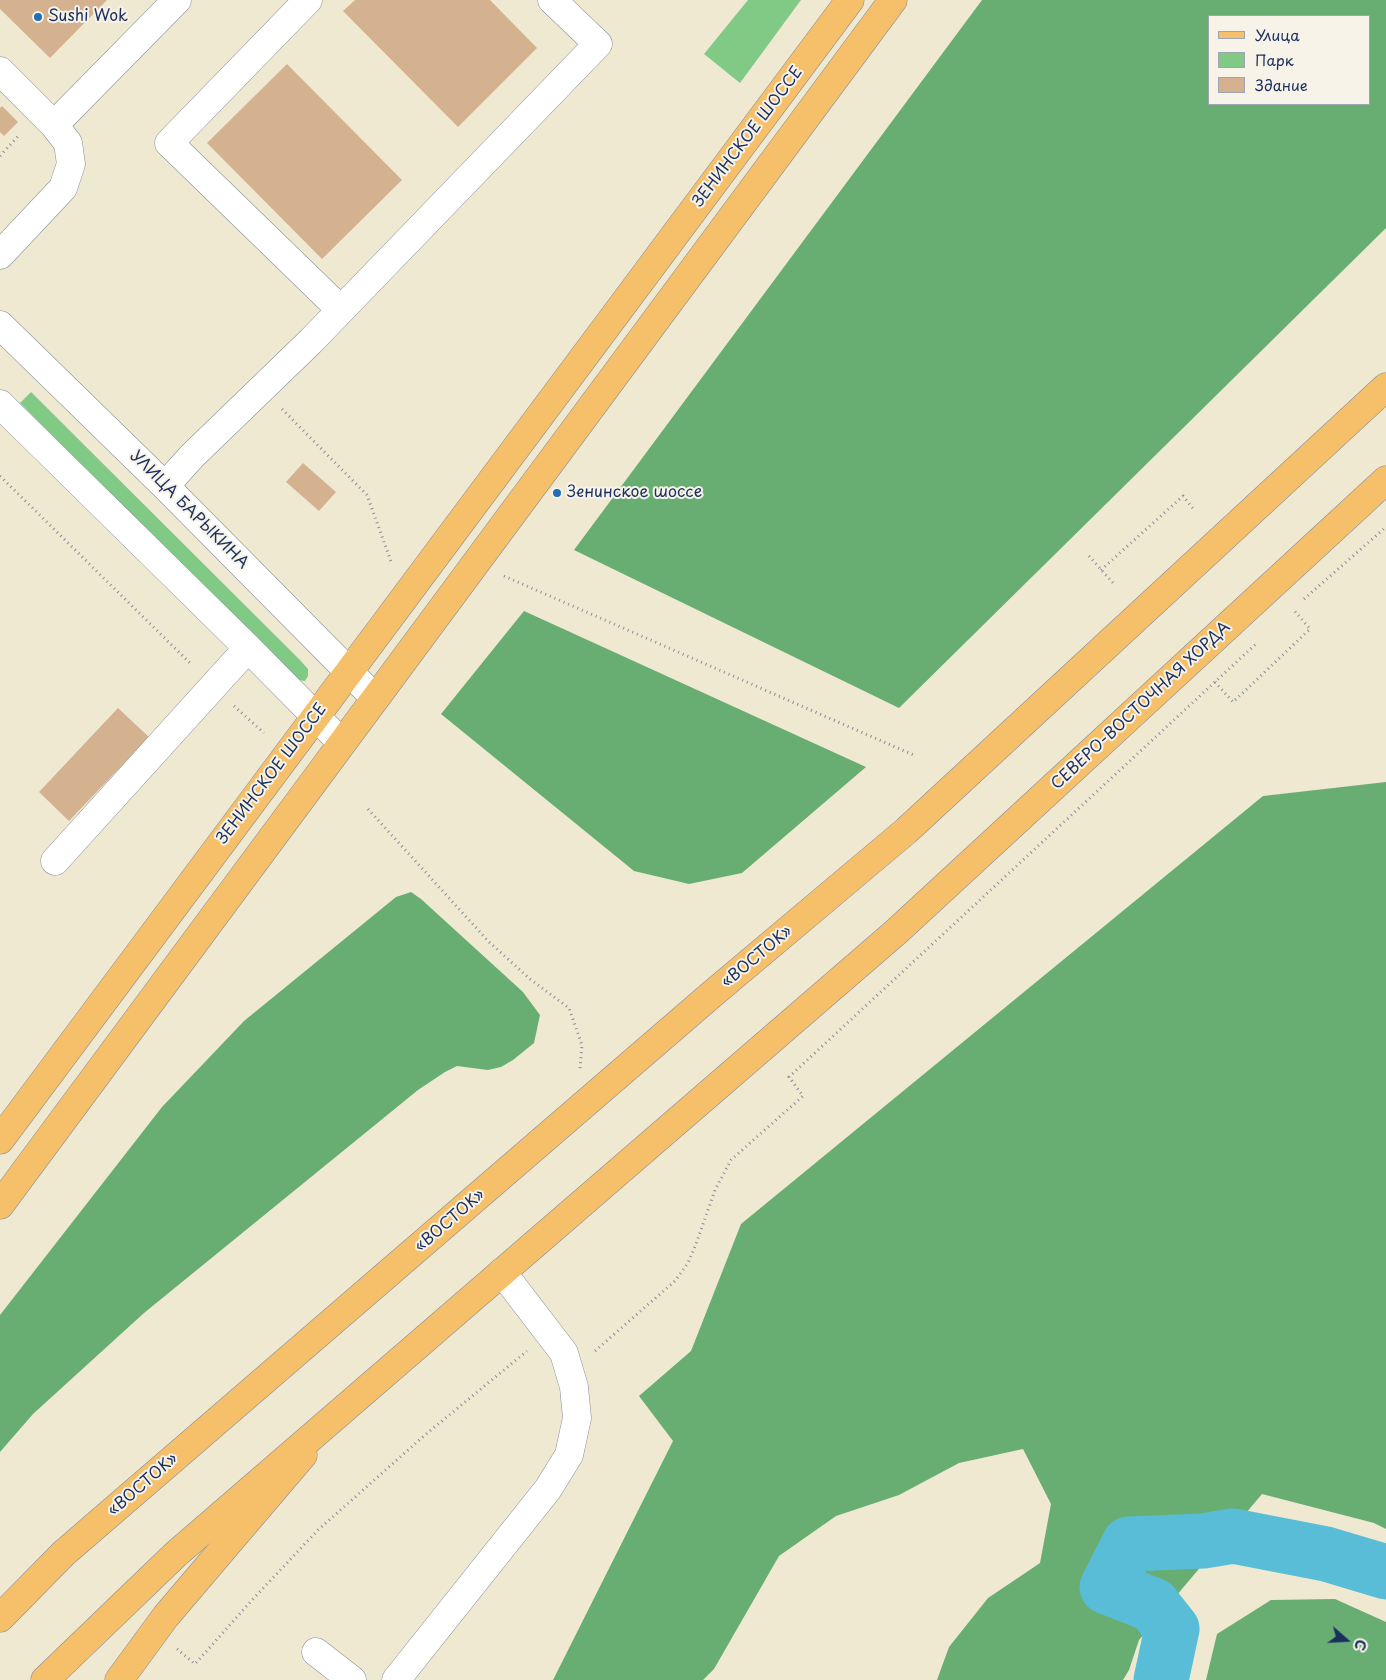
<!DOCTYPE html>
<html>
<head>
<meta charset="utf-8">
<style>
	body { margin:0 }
	#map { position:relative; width:1386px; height:1680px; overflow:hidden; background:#f0e9d2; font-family:"Playpen Sans",sans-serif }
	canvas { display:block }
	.legend { position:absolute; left:1208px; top:15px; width:162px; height:90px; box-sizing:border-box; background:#f7f3e8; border:1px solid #9fa5b1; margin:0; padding:6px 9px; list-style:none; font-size:15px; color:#1b2f5e }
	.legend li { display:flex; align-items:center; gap:10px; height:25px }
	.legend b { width:25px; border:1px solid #9fa5b1 }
	.north { position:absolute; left:1321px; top:1615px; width:50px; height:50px; -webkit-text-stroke:4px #f7f3e8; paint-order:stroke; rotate:109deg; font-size:14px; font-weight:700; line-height:20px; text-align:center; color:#1b2f5e }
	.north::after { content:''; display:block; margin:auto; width:18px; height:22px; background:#1b2f5e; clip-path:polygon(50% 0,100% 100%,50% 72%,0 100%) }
</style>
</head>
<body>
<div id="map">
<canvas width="1386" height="1680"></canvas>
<ul class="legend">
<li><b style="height:6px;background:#f6c06b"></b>Улица</li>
<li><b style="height:14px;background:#81ca86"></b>Парк</li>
<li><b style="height:14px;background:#d4b290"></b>Здание</li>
</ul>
<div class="north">С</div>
</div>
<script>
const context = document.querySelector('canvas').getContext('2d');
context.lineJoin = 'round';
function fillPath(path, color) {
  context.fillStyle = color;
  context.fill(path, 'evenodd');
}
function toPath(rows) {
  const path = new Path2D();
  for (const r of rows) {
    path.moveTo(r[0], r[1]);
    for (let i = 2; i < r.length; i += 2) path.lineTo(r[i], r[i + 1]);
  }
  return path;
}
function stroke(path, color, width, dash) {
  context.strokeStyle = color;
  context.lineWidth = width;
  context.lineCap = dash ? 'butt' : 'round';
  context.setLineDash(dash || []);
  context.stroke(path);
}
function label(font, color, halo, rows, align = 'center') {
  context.font = font + ' "Playpen Sans",sans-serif';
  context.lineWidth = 4;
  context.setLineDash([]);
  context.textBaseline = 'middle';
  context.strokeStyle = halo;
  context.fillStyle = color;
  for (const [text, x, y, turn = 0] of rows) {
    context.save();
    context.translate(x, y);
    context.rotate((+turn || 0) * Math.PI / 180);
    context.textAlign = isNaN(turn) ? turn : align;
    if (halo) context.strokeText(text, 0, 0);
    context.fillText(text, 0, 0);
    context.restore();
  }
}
const green = toPath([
	[748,0,801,0,740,83,704,54],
	[31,392,299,659,308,669,308,676,305,681,297,680,20,403]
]);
const forest = toPath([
	[982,0,1386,0,1386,228,899,708,574,550],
	[1210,16,1370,16,1370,104,1210,104],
	[524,611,866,767,742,873,689,884,634,871,441,714],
	[1386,782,1386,1529,1374,1523,1262,1494,1139,1640,1129,1670,1123,1680,937,1680,949,1647,988,1598,1040,1563,1051,1504,1023,1449,959,1463,899,1495,836,1516,779,1556,714,1669,703,1680,553,1680,673,1441,639,1396,691,1351,741,1224,1263,796],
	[411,892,421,899,523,992,540,1015,534,1043,513,1060,501,1067,488,1070,457,1066,445,1072,418,1090,144,1313,33,1414,0,1452,0,1315,162,1107,244,1021,396,897],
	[1335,1599,1386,1622,1386,1680,1206,1680,1217,1634,1271,1600]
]);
const river = toPath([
	[1161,1680,1172,1629,1153,1605,1107,1587,1129,1544,1203,1541,1233,1536,1326,1554,1386,1572]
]);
const building = toPath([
	[0,0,107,0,50,58,0,9],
	[355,0,490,0,537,48,458,127,343,11],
	[287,64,402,180,322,259,207,143],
	[2,106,18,122,4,136,0,132,0,108],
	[303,463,336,492,319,511,286,482],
	[118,708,149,737,69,821,39,792]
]);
const path = toPath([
	[0,156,20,134],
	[282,409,367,495,392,564],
	[0,476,192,665],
	[1089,556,1114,584],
	[1101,570,1183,496,1195,511],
	[504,576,916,756],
	[1304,599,1386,527],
	[1215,682,1233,702,1249,687,1310,629,1293,609],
	[234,706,264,733],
	[368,809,489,942,530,979,569,1008,582,1045,580,1069],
	[595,1351,675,1281,688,1263,696,1244,715,1190,731,1160,803,1096,789,1077,1257,643],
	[177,1649,195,1664,253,1599,318,1530,425,1435,527,1351]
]);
const minor = toPath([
	[308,0,169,143,341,310],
	[0,71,54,125,68,143,71,164,63,188,0,255],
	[54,125,177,0],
	[0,325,165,486,375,698],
	[0,404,248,648,342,743],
	[165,486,192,456,311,341,598,44,552,0],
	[55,861,248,648],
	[316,1652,352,1680],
	[396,1680,548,1489,569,1455,577,1418,574,1387,564,1353,502,1272]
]);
const major = toPath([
	[0,1140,850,0],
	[0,1205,893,0],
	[119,1680,166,1616,303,1455]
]);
const highway = toPath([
	[0,1618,64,1553,711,995,906,831,1386,387],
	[45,1680,176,1554,896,932,1386,480]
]);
const markers = [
	[38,17,5,"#1f6fb2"],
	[557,493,5,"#1f6fb2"]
];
const poiNames = [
	["Sushi Wok",48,17],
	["Зенинское шоссе",567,493]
];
const streetNames = [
	["ЗЕНИНСКОЕ ШОССЕ",748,137,-53],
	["УЛИЦА БАРЫКИНА",189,510,45],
	["СЕВЕРО-ВОСТОЧНАЯ ХОРДА",1141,706,-43],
	["ЗЕНИНСКОЕ ШОССЕ",272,774,-53],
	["«ВОСТОК»",757,957,-40],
	["«ВОСТОК»",450,1221,-41],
	["«ВОСТОК»",143,1485,-41]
];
fillPath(green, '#81ca86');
fillPath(forest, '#68ae73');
stroke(river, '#59bdd7', 55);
fillPath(building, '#d4b290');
stroke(minor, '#868c98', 29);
stroke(major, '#868c98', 29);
stroke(highway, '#868c98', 29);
stroke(path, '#868c98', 3, [1, 4]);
stroke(minor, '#fff', 28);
stroke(major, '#f6c06b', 28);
stroke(highway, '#f6c06b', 28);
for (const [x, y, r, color] of markers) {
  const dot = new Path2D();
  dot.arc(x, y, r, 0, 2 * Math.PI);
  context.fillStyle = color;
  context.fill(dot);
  stroke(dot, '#f7f3e8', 2);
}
label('16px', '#1b2f5e', '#f7f3e8', poiNames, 'left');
label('16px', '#1b2f5e', '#f7f3e8', streetNames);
</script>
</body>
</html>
